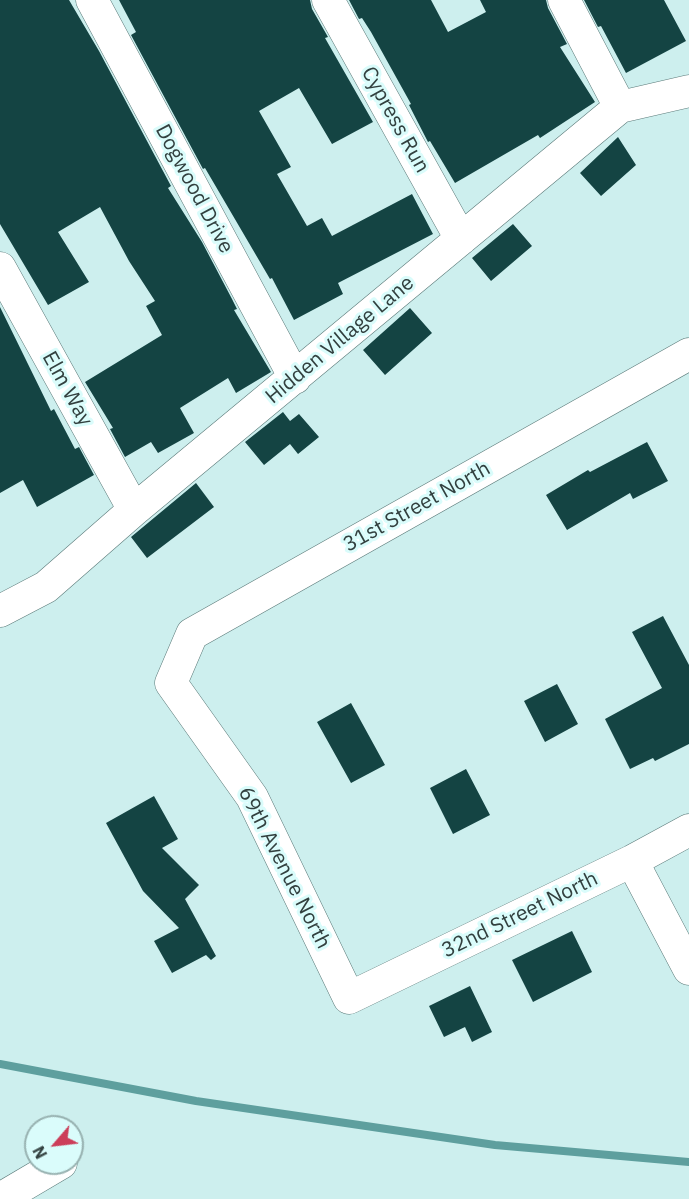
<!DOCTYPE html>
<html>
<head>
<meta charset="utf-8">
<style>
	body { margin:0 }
	#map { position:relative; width:689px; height:1199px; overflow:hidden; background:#cdefee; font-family:"IBM Plex Sans",sans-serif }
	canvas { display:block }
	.north { position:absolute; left:24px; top:1115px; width:60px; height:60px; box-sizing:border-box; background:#dafcfb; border:2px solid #97b1b0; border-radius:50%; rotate:242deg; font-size:16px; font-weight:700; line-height:24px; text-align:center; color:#32403f }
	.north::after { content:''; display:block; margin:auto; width:21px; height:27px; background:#cc3d59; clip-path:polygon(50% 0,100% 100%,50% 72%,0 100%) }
</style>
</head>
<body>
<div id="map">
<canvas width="689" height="1199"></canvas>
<div class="north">N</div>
</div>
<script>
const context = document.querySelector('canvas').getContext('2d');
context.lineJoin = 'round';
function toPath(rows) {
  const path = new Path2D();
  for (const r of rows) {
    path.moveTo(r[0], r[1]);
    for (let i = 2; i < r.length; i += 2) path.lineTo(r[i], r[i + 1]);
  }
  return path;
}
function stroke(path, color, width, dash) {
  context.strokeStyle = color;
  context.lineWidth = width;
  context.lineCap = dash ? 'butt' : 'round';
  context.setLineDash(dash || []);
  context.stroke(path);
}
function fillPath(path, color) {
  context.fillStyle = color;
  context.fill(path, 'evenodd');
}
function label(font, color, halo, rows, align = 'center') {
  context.font = font + ' "IBM Plex Sans",sans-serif';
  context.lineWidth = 6;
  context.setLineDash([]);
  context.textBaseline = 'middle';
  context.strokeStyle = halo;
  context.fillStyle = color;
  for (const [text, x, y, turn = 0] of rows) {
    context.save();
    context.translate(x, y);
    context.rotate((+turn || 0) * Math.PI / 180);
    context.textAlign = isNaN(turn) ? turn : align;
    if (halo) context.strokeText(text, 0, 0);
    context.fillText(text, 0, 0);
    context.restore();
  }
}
const stream = toPath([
	[0,1064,196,1101,495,1145,689,1162]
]);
const building = toPath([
	[0,0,69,0,99,51,171,186,168,188,202,242,232,299,237,309,234,310,271,372,236,393,228,378,180,408,194,433,158,453,151,442,125,457,110,429,113,428,85,382,162,335,146,306,155,301,129,261,100,207,58,232,89,282,48,305,0,224],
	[119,0,310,0,312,9,328,37,325,38,373,122,332,144,299,88,259,111,291,167,277,174,307,226,322,218,332,236,412,194,433,234,338,283,343,294,294,320,272,278,270,279,205,168,203,169,131,35,136,32],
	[349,0,431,0,448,32,486,12,480,0,546,0,548,8,567,44,560,47,595,102,540,138,538,135,455,183,430,141,428,142,409,105,411,104,371,32,362,18,359,19],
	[584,0,664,0,686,41,626,73,601,26,598,27],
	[618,137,636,165,601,196,580,173],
	[513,224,532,246,491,281,472,258],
	[0,307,51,411,54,409,75,449,79,447,94,475,37,507,23,480,0,493],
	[410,308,432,333,385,375,363,350],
	[283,412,290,421,299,414,319,437,298,454,290,444,264,465,245,442],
	[647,442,668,481,633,499,630,493,567,530,546,495,588,470,590,472],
	[196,483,214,507,147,558,131,537],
	[663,616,689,665,689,744,655,761,653,758,630,769,605,719,662,688,632,632],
	[557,684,578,724,545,742,524,701],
	[351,703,385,765,351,783,317,722],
	[466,769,490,815,453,834,430,788],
	[154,796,178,839,162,848,199,885,185,899,216,956,211,960,206,955,172,973,154,941,179,928,143,891,106,823],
	[572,931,592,972,533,1002,512,960],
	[470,986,492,1032,472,1042,465,1027,444,1037,429,1006]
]);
const minor = toPath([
	[92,0,295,378],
	[328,0,461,239],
	[564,0,620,107],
	[0,268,134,510],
	[689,354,192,634,171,683,252,797,349,998,632,861,689,830],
	[0,611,46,587,134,510,620,107,689,91],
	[632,861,689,969],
	[0,1199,61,1163]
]);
const streetNames = [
	["Cypress Run",395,120,61],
	["Dogwood Drive",194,189,62],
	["Hidden Village Lane",340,340,-40],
	["Elm Way",67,389,61],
	["31st Street North",417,507,-29],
	["69th Avenue North",284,868,63],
	["32nd Street North",520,915,-26]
];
stroke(stream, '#5e9f9e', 8);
fillPath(building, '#144443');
stroke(minor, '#5b7a79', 33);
stroke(minor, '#fff', 32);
label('21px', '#32403f', '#dafcfb', streetNames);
</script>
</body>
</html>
